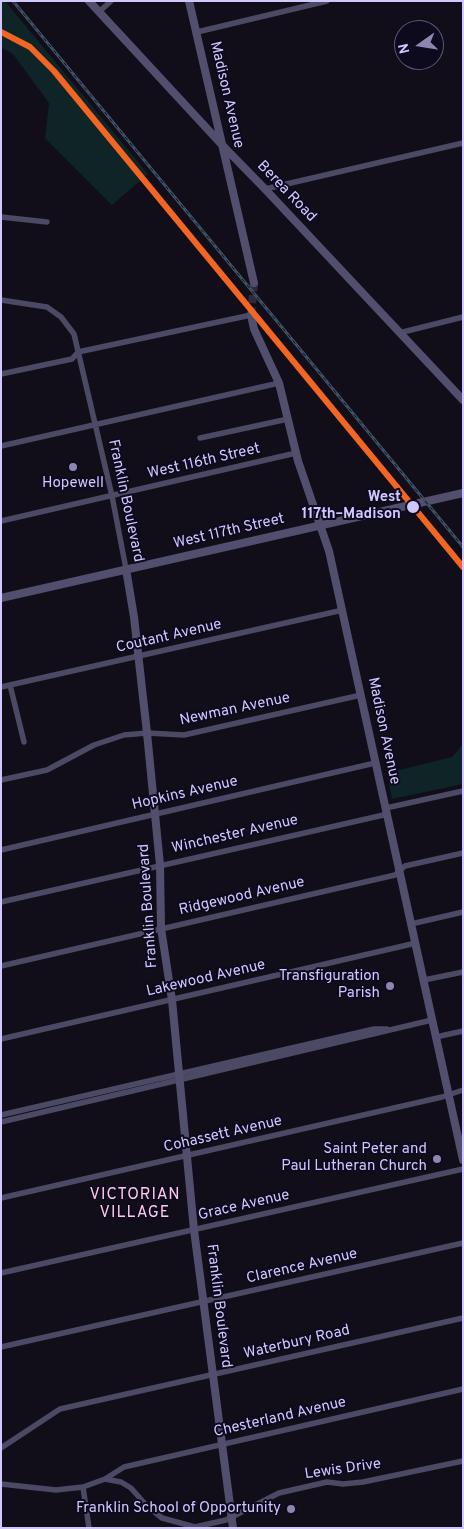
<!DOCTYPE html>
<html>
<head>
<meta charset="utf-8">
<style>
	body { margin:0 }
	#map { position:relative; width:464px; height:1529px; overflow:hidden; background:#110e1a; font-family:Overpass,sans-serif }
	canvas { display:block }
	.frame { position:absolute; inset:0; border:2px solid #d0c7ff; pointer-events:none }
	.north { position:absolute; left:394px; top:20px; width:50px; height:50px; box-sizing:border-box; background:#0e0a1e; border:1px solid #5c5678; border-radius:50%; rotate:257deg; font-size:14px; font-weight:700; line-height:20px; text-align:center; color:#d0c7ff }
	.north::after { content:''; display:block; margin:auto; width:18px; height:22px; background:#8d86af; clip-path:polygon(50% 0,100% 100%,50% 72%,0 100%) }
</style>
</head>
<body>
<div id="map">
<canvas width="464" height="1529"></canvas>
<div class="frame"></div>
<div class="north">N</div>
</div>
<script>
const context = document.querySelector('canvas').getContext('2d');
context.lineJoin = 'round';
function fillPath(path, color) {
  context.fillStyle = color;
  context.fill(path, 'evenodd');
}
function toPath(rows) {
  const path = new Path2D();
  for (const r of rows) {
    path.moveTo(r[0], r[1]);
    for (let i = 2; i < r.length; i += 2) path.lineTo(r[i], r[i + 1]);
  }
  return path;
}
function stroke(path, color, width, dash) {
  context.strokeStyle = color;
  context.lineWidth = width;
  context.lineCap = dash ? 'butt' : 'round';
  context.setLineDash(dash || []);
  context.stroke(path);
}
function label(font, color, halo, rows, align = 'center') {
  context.font = font + ' Overpass,sans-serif';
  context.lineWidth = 4;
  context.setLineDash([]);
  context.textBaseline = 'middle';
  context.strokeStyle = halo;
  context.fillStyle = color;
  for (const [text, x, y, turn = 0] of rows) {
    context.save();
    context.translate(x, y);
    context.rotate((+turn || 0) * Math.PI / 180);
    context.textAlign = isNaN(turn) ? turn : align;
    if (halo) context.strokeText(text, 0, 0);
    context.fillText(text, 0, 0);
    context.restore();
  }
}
const green = toPath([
	[1,1,5,1,148,174,112,205,45,138,49,103,13,54,1,47],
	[463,744,463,784,392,799,387,773,452,757]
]);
const secondaryTunnel = toPath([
	[251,315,254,283]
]);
const street = toPath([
	[99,12,111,1],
	[197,32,327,1],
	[265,189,463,143],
	[1,217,47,222],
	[1,300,47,307,61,317,74,334,112,496,126,569],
	[399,333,463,317],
	[1,374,72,359,78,352,251,315],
	[200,438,288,419],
	[1,446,279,383],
	[1,521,296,453],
	[10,685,24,742],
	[1,687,343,610],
	[1,780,47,770,94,745,124,735,147,733,184,735,361,695],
	[386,808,463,791],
	[1,850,375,763],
	[1,902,388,814],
	[411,924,463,912],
	[1,966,395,875,405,866,463,853],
	[424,980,463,972],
	[436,1037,463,1031],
	[1,1039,416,943],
	[1,1115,374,1029,387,1029],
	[1,1122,432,1020],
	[1,1198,442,1097,463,1090],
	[1,1273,463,1169],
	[1,1347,463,1243],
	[1,1448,60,1409,463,1318],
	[105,1479,124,1467,463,1389],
	[1,1484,56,1490,83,1487,105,1479,121,1482,131,1488,146,1505,162,1518,195,1527,226,1520,279,1493,327,1482,343,1484,363,1482,463,1461],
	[83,1487,89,1528]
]);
const secondary = toPath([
	[89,1,225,148,265,189,463,400],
	[189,1,254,283],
	[251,315,254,329,279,383,298,461,329,551,463,1160],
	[126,569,134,617,147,733,160,865,161,928,172,1000,194,1230,233,1528],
	[1,598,463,493]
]);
const rail = toPath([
	[13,1,463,547]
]);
const metro1 = toPath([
	[1,32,30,47,54,71,463,567]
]);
const markers = [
	[73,467,5,"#8d86af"],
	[413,507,7,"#d0c7ff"],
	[390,986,5,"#8d86af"],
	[437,1159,5,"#8d86af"],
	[291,1509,5,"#8d86af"]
];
const streetNames = [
	["Madison Avenue",226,95,77],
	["Berea Road",286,192,46],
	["West 116th Street",204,462,-13],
	["Franklin Boulevard",125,501,78],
	["West 117th Street",229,532,-13],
	["Coutant Avenue",169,637,-13],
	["Newman Avenue",235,710,-12],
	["Madison Avenue",383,731,78],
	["Hopkins Avenue",185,794,-13],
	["Winchester Avenue",235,835,-13],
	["Ridgewood Avenue",242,897,-13],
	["Franklin Boulevard",149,906,-94],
	["Lakewood Avenue",206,979,-13],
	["Cohassett Avenue",223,1135,-13],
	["Grace Avenue",244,1206,-13],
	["Clarence Avenue",302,1267,-13],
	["Franklin Boulevard",218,1306,83],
	["Waterbury Road",297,1343,-13],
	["Chesterland Avenue",280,1418,-13],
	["Lewis Drive",343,1470,-8]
];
const poiNames = [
	["Hopewell",73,484,"center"],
	["Transfiguration",380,977],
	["Parish",380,994],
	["Saint Peter and",427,1150],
	["Paul Lutheran Church",427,1167],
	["Franklin School of Opportunity",281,1509]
];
const stopNames = [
	["West",401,498],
	["117th–Madison",401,515]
];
const neighbourhoodNames = [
	["VICTORIAN",135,1196],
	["VILLAGE",135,1214]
];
fillPath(green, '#0e2426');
stroke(secondaryTunnel, '#2e2a3c', 8, [8, 4]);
stroke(street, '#4b4963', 5.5);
stroke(secondary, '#524f6e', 8);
stroke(rail, '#3e5164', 3);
stroke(rail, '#0e0a1e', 1, [4]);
stroke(metro1, '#f26522', 6);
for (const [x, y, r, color] of markers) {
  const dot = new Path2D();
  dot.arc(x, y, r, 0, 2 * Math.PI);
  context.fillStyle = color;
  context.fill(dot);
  stroke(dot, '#0e0a1e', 2);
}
label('15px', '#d0c7ff', '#0e0a1e', streetNames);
label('15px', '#d0c7ff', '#0e0a1e', poiNames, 'right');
label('bold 15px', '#d0c7ff', '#0e0a1e', stopNames, 'right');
context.letterSpacing = '1px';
label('16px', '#ffc9e9', '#0e0a1e', neighbourhoodNames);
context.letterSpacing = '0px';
</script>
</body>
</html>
